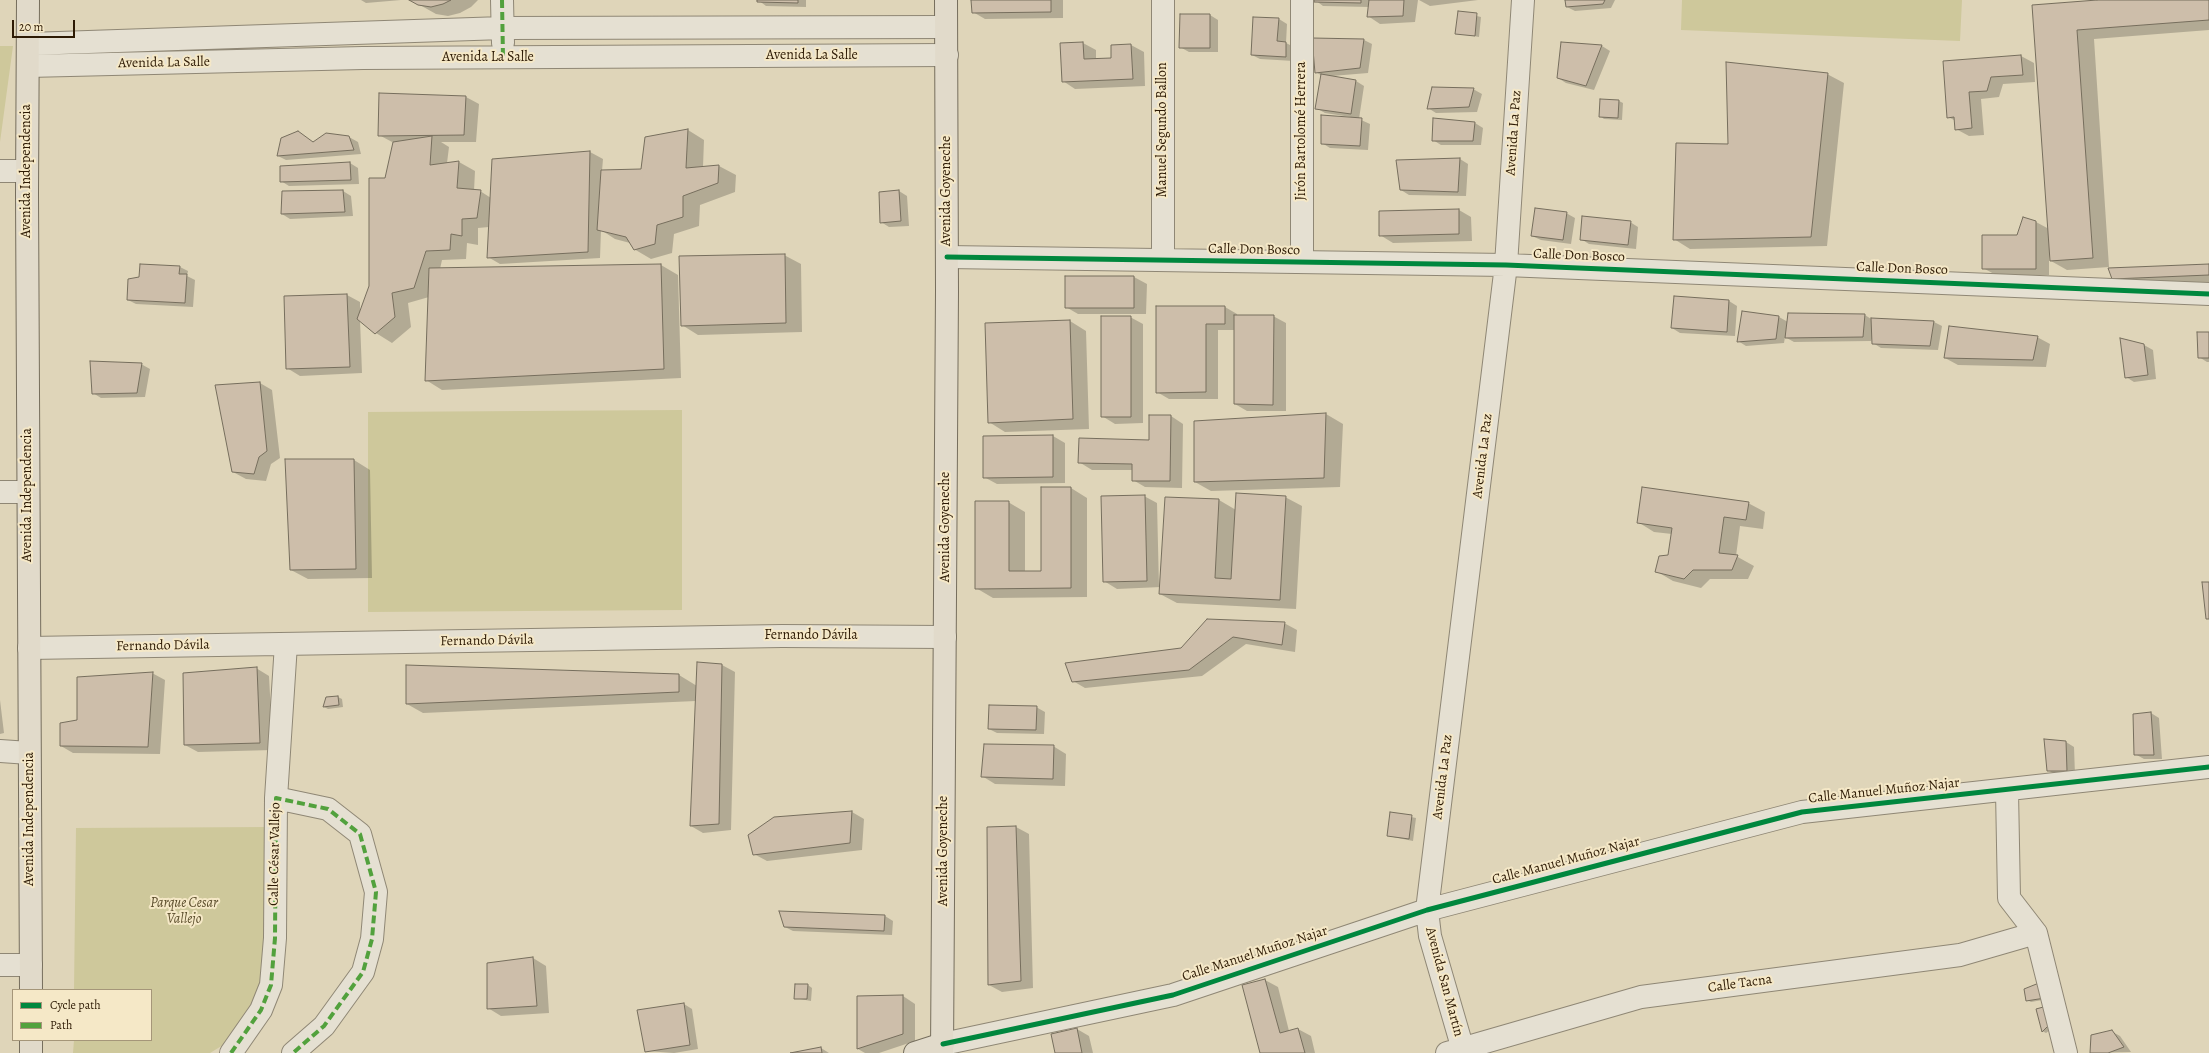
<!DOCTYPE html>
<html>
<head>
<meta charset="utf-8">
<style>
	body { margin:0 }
	#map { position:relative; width:2209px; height:1053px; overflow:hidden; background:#dfd5b9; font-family:Alegreya,serif }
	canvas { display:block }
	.legend { position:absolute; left:12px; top:989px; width:140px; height:52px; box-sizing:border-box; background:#f5e8c7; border:1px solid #a59679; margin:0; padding:5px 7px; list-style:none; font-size:12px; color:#2d1a04 }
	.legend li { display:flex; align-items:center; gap:8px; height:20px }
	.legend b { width:20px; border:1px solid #a59679 }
	.scale { position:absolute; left:12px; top:20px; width:63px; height:18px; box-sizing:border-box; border:2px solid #2d1a04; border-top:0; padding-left:5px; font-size:12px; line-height:14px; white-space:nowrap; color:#2d1a04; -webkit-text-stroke:3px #f5e8c7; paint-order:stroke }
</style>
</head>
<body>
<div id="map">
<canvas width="2209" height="1053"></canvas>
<ul class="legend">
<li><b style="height:5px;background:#00873e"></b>Cycle path</li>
<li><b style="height:5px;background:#52a13d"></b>Path</li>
</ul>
<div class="scale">20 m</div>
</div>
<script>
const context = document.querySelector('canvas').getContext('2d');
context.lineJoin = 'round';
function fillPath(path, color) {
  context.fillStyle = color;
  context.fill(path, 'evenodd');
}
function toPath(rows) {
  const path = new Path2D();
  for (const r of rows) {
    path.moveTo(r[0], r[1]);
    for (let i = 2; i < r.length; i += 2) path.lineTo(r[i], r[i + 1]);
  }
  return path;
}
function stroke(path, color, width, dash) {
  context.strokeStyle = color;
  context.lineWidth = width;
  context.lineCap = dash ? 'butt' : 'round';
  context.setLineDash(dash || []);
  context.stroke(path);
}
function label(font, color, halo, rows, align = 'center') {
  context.font = font + ' Alegreya,serif';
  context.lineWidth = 4;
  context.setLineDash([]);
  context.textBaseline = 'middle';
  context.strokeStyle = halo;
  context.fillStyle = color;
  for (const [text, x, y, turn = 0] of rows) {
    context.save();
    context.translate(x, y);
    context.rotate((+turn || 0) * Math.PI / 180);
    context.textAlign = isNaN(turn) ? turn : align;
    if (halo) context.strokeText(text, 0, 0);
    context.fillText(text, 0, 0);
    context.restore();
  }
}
const green = toPath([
	[1682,0,1962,0,1960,41,1681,30],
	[0,46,13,46,0,142],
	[682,410,682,610,368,612,368,412],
	[269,827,269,976,257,1010,228,1042,210,1053,73,1053,74,1040,151,1040,151,990,74,990,76,828]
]);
const shadow = toPath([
	[361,0,401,0,366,3],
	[411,0,478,0,471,7,460,13,448,16,436,14],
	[758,0,806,0,806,7,766,6],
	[972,0,1063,0,1063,18,985,19,973,12],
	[1315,0,1418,0,1415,22,1380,24,1368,16,1369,7,1323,6],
	[1419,0,1478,0,1430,6],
	[1566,0,1615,0,1611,8,1575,11,1567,7],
	[2110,0,2209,0,2209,30,2094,39,2109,267,2067,270,2051,261,2050,253,2049,253,2049,275,1996,275,1983,268,2017,236,2036,222,2049,229,2033,6],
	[1459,12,1481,17,1479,37,1457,33],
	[1210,15,1218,20,1218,52,1189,52,1180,47],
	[1279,19,1287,24,1286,43,1294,47,1294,61,1260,59,1252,55],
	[1314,39,1364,40,1372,44,1368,73,1332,76,1356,81,1364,86,1359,119,1370,124,1368,150,1330,148,1322,143,1351,117,1325,113,1316,108,1322,76,1316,72],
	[1083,43,1096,50,1096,60,1112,59,1112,46,1131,45,1144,52,1145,86,1075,89,1063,81],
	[1562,43,1602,46,1610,51,1594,90,1566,83,1558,78],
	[2021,56,2034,63,2035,82,2003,84,1999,97,1981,99,1984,135,1969,136,1956,129,1956,121,1948,117,1944,62],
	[1827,74,1844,83,1827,246,1690,249,1674,239,1729,145],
	[1473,89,1482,94,1477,112,1436,113,1428,108],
	[380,94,466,97,479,104,476,142,441,142,449,147,447,163,459,162,475,171,474,191,480,191,491,198,493,160,590,152,603,159,602,171,642,170,688,130,704,140,703,167,719,166,736,175,735,192,700,205,699,226,674,234,672,253,651,259,634,249,630,243,615,239,601,230,600,258,500,264,488,257,489,227,478,228,478,245,467,243,466,259,442,260,440,269,661,265,678,275,681,378,442,390,426,380,429,297,408,303,411,327,392,343,376,333,360,320,362,373,300,376,287,368,285,297,347,295,360,302,360,313,370,286,386,179,394,143,379,135],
	[1619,101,1623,103,1622,120,1604,119,1600,116],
	[1475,123,1483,128,1481,145,1441,145,1433,140],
	[349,137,358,142,361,154,286,160,278,156],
	[1460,159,1468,164,1466,196,1409,195,1401,190],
	[350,163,358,168,359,184,289,186,281,181],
	[343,191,351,196,353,216,290,219,282,214],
	[899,191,907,196,909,226,889,227,881,222],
	[1459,210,1471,217,1472,241,1393,243,1380,235],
	[1566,213,1575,218,1571,244,1541,240,1532,236],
	[1630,222,1638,227,1636,249,1589,244,1581,239],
	[784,255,801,264,802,332,698,335,682,325],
	[2209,265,2209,282,2125,286,2113,278],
	[180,267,188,271,187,276,195,280,193,307,136,304,128,300],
	[1066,277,1134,277,1147,284,1146,314,1078,314,1066,307],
	[1675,297,1729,301,1737,306,1735,336,1680,333,1672,328],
	[1157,307,1225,307,1237,314,1237,316,1273,316,1286,323,1286,411,1247,411,1235,404,1235,330,1218,330,1218,399,1169,399,1157,392],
	[1789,314,1865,315,1871,319,1934,322,1942,326,1938,350,1881,348,1873,343,1873,336,1871,341,1794,342,1785,337,1784,343,1746,346,1738,341,1779,317,1788,322],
	[1130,317,1143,324,1143,423,1115,424,1102,416],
	[1070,321,1086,331,1089,429,1005,432,989,422],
	[2209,333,2209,362,2207,362,2199,357],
	[2037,337,2050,344,2046,367,1958,365,1945,358],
	[2144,345,2153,350,2156,379,2134,382,2126,377],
	[141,364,150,369,145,397,101,398,93,393],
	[260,383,272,390,280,458,271,464,266,481,246,479,233,472],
	[1326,414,1343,424,1340,487,1211,491,1195,482,1195,422],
	[1171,416,1183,424,1182,488,1145,487,1133,480,1133,470,1092,470,1079,462,1150,441],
	[1053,436,1065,443,1065,483,997,484,984,477],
	[354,460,370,470,372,578,308,579,291,570],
	[1071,488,1087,498,1087,597,993,598,976,588,1008,502,1025,512,1025,572,1042,572],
	[1144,496,1157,503,1159,587,1161,587,1166,498,1219,500,1236,510,1285,497,1302,506,1296,609,1177,603,1160,594,1161,587,1117,589,1104,581],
	[1748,503,1765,512,1763,529,1740,526,1736,556,1754,566,1748,579,1710,579,1701,588,1673,581,1656,571,1669,556,1672,534,1654,532,1638,522],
	[1284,623,1297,630,1295,652,1246,644,1202,676,1085,688,1073,681,1181,649],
	[722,665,735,672,731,830,703,833,691,826,696,701,423,713,407,704,679,675,697,686],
	[256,668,269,676,273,750,198,752,185,745],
	[152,673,165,680,160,754,73,753,61,746,78,721],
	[338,697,342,699,343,707,328,709,324,707,326,698],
	[0,700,4,733,0,734],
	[1036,707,1045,712,1044,734,997,733,989,729],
	[2151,713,2159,718,2162,759,2144,759,2135,754,2134,715],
	[2066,742,2074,747,2075,775,2056,775,2048,770],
	[1053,746,1066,754,1065,786,995,784,982,776],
	[852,812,864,819,862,850,767,861,754,854],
	[1391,813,1416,818,1413,841,1388,836],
	[1016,827,1029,834,1033,988,1002,992,989,985],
	[885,916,893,921,892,935,793,931,785,927],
	[533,958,546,966,549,1013,501,1016,488,1008],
	[1265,980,1278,987,1289,1031,1298,1029,1311,1036,1315,1053,1261,1053,1244,986],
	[808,985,812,988,811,1001,795,998],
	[2025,989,2048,999,2031,1002,2027,1000],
	[903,996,915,1004,915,1041,879,1053,865,1053,858,1049],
	[684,1004,692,1009,698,1049,674,1053,646,1051],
	[2037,1010,2055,1026,2046,1033,2042,1031],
	[1077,1029,1089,1036,1093,1053,1056,1053],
	[2111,1031,2120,1036,2131,1052,2091,1053],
	[821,1048,829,1053,795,1053]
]);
const building = toPath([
	[409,0,451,0,443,4,431,7,418,5,409,0],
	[757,0,798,0,798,3,757,2,757,0],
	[971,0,1051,0,1051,12,972,13,971,0],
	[1314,0,1361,0,1361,3,1314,2,1314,0],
	[1369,0,1404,0,1403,16,1367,17,1369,0],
	[1565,0,1605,0,1603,4,1566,7,1565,0],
	[2097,0,2209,0,2209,20,2077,30,2093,258,2050,261,2032,5,2097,0],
	[1458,11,1477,13,1475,36,1455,34,1458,11],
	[1180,14,1210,14,1210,48,1179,48,1180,14],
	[1253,17,1279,18,1277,41,1286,42,1286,57,1251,55,1253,17],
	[1312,38,1364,39,1360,68,1315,73,1312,38],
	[1083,42,1084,59,1111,58,1111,45,1131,44,1133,79,1062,82,1060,43,1083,42],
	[1561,42,1602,45,1586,86,1557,78,1561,42],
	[2021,55,2023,75,1991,77,1987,91,1969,92,1972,128,1955,130,1954,117,1947,118,1943,61,2021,55],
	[1726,62,1828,73,1811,237,1673,240,1676,143,1728,144,1726,62],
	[1321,74,1356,80,1351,114,1315,109,1321,74],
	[1432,87,1474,88,1469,107,1427,109,1432,87],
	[379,93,466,96,464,135,378,136,379,93],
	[1600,99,1619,100,1618,118,1599,117,1600,99],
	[1321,115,1362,118,1360,146,1321,144,1321,115],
	[1433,118,1475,122,1473,141,1432,141,1433,118],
	[688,129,686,168,719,165,718,183,683,196,683,217,657,225,655,244,634,250,626,237,597,230,601,170,641,169,645,137,688,129],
	[298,131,313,142,326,133,349,136,354,150,277,156,281,138,298,131],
	[432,136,430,165,459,161,457,188,481,190,477,218,462,219,462,236,451,234,450,250,426,251,414,288,392,293,395,317,375,334,357,319,369,286,369,178,385,178,393,142,432,136],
	[590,151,588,252,487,258,492,159,590,151],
	[1460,158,1458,192,1400,190,1396,160,1460,158],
	[350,162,351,180,280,182,280,166,350,162],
	[343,190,345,212,281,214,282,191,343,190],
	[899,190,901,221,880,223,879,192,899,190],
	[1535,208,1567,212,1563,240,1531,236,1535,208],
	[1459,209,1459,234,1379,236,1379,211,1459,209],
	[1582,216,1631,221,1628,245,1580,240,1582,216],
	[2023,217,2036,221,2036,269,1982,269,1982,235,2017,235,2023,217],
	[785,254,786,323,681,326,679,256,785,254],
	[140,264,180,266,179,274,187,274,185,303,127,300,128,279,139,277,140,264],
	[661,264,664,369,425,381,429,268,661,264],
	[2209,264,2209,275,2112,279,2108,268,2209,264],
	[1065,276,1134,276,1134,308,1065,308,1065,276],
	[347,294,350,367,286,369,284,296,347,294],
	[1674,296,1729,300,1727,332,1671,328,1674,296],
	[1156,306,1225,306,1225,324,1206,324,1206,392,1156,393,1156,306],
	[1742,311,1779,316,1776,339,1737,342,1742,311],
	[1788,313,1865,314,1863,337,1785,338,1788,313],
	[1234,315,1274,315,1273,405,1234,404,1234,315],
	[1101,316,1131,316,1131,417,1101,417,1101,316],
	[1871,318,1934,321,1930,346,1872,344,1871,318],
	[1070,320,1073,419,988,423,985,323,1070,320],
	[1949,326,2038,336,2033,360,1944,358,1949,326],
	[2197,332,2209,332,2209,358,2198,358,2197,332],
	[2120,338,2144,344,2148,375,2125,378,2120,338],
	[90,361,142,363,137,393,92,394,90,361],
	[260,382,267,451,259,457,254,474,232,472,215,385,260,382],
	[1326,413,1324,478,1194,482,1194,421,1326,413],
	[1149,415,1171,415,1170,481,1132,481,1132,464,1078,463,1079,438,1149,440,1149,415],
	[1053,435,1053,477,983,478,983,436,1053,435],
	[285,459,354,459,356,569,290,570,285,459],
	[1041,487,1071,487,1071,588,975,589,975,501,1009,501,1009,571,1041,571,1041,487],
	[1642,487,1749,502,1746,520,1724,517,1719,553,1738,555,1732,570,1693,570,1684,579,1655,572,1659,556,1668,555,1672,528,1637,523,1642,487],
	[1236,493,1286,496,1280,600,1159,594,1165,497,1219,499,1215,578,1231,579,1236,493],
	[1145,495,1147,581,1103,582,1101,496,1145,495],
	[2202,582,2209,582,2209,619,2206,619,2202,582],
	[1207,619,1285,622,1282,645,1233,637,1189,670,1072,682,1065,663,1181,648,1207,619],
	[697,662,722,664,719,824,690,826,697,662],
	[406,665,679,674,679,692,406,704,406,665],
	[257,667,260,743,184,745,183,673,257,667],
	[153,672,148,747,60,746,60,723,77,720,77,677,153,672],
	[338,696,339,705,323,707,326,697,338,696],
	[989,705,1037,706,1036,730,988,729,989,705],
	[2151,712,2154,755,2134,755,2133,714,2151,712],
	[2044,739,2066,741,2067,771,2047,771,2044,739],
	[984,744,1054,745,1053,779,981,777,984,744],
	[852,811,850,843,753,855,748,835,774,817,852,811],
	[1390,812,1412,815,1409,839,1387,836,1390,812],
	[1016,826,1021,981,988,985,987,827,1016,826],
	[779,911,885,915,884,931,784,927,779,911],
	[533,957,537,1006,487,1009,487,963,533,957],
	[1265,979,1280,1033,1298,1028,1305,1053,1260,1053,1242,985,1265,979],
	[2039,983,2045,998,2026,1001,2024,989,2039,983],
	[795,984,808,984,807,999,794,999,795,984],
	[903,995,903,1034,857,1049,857,996,903,995],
	[684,1003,690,1045,645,1052,637,1010,684,1003],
	[2047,1006,2051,1023,2042,1032,2036,1009,2047,1006],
	[1077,1028,1082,1053,1055,1053,1051,1034,1077,1028],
	[2112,1030,2124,1047,2108,1053,2090,1053,2091,1035,2112,1030],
	[821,1047,822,1053,790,1053,821,1047]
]);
const minor = toPath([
	[502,0,503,43],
	[1163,0,1163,260],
	[29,44,503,28,946,27],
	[28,66,363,58,947,55],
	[0,171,27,171],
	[947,257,1506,265,2209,294],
	[1302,262,1302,0],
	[0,492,28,492],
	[29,648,782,636,945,637],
	[0,751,29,753],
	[2007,791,2009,898,2036,933,2066,1053],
	[276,798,328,809,360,834,376,892,372,939,363,972,324,1026,293,1053],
	[0,965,31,965],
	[943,1044,1173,995,1427,910,1802,812,2209,767],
	[231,1053,261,1010,271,985,275,938,276,798,286,644],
	[1447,1053,1641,997,1960,955,2036,933],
	[1464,1053,1430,936,1427,910,1506,265,1523,0]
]);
const major = toPath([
	[28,0,27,194,31,990],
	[31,1053,31,1040],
	[915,1053,943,1044],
	[942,1053,947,291,946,0]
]);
const quiet = toPath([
	[502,0,503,58],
	[231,1053,261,1010,271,985,275,938,276,798,328,809,360,834,376,892,372,939,363,972,324,1026,293,1053]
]);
const cycleway = toPath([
	[947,257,1506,265,2209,294],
	[943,1044,1173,995,1427,910,1802,812,2209,767]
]);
const streetNames = [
	["Avenida La Salle",812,56],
	["Avenida La Salle",488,58],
	["Avenida La Salle",164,63,-1],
	["Manuel Segundo Ballon",1163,130,-90],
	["Jirón Bartolomé Herrera",1302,131,-90],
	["Avenida La Paz",1514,133,-86],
	["Avenida Independencia",27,171,-90],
	["Avenida Goyeneche",947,191,-90],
	["Calle Don Bosco",1254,250,1],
	["Calle Don Bosco",1579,256,2],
	["Calle Don Bosco",1902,269,2],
	["Avenida La Paz",1483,456,-83],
	["Avenida Independencia",28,495,-90],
	["Avenida Goyeneche",946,527,-90],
	["Fernando Dávila",811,636],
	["Fernando Dávila",487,641,-1],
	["Fernando Dávila",163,646,-1],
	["Avenida La Paz",1443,777,-83],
	["Calle Manuel Muñoz Najar",1884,791,-6],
	["Avenida Independencia",30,819,-90],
	["Avenida Goyeneche",944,851,-90],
	["Calle César Vallejo",275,854,-89],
	["Calle Manuel Muñoz Najar",1566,861,-15],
	["Calle Manuel Muñoz Najar",1255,954,-18],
	["Avenida San Martín",1444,982,75],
	["Calle Tacna",1740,984,-8]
];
const parkNames = [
	["Parque Cesar",184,904],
	["Vallejo",184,920]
];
fillPath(green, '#cec89b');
fillPath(shadow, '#0003');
fillPath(building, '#cdbeaa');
stroke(building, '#766e5d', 1);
stroke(minor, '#8f8775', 24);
stroke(major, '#766e5d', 24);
stroke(minor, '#e5e0d2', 22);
stroke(major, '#e1daca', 22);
stroke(quiet, '#52a13d', 4, [8, 4]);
stroke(cycleway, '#00873e', 5);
label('14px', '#2d1a04', '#f5e8c7', streetNames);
label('italic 14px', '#594b2a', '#f5e8c7', parkNames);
</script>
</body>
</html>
